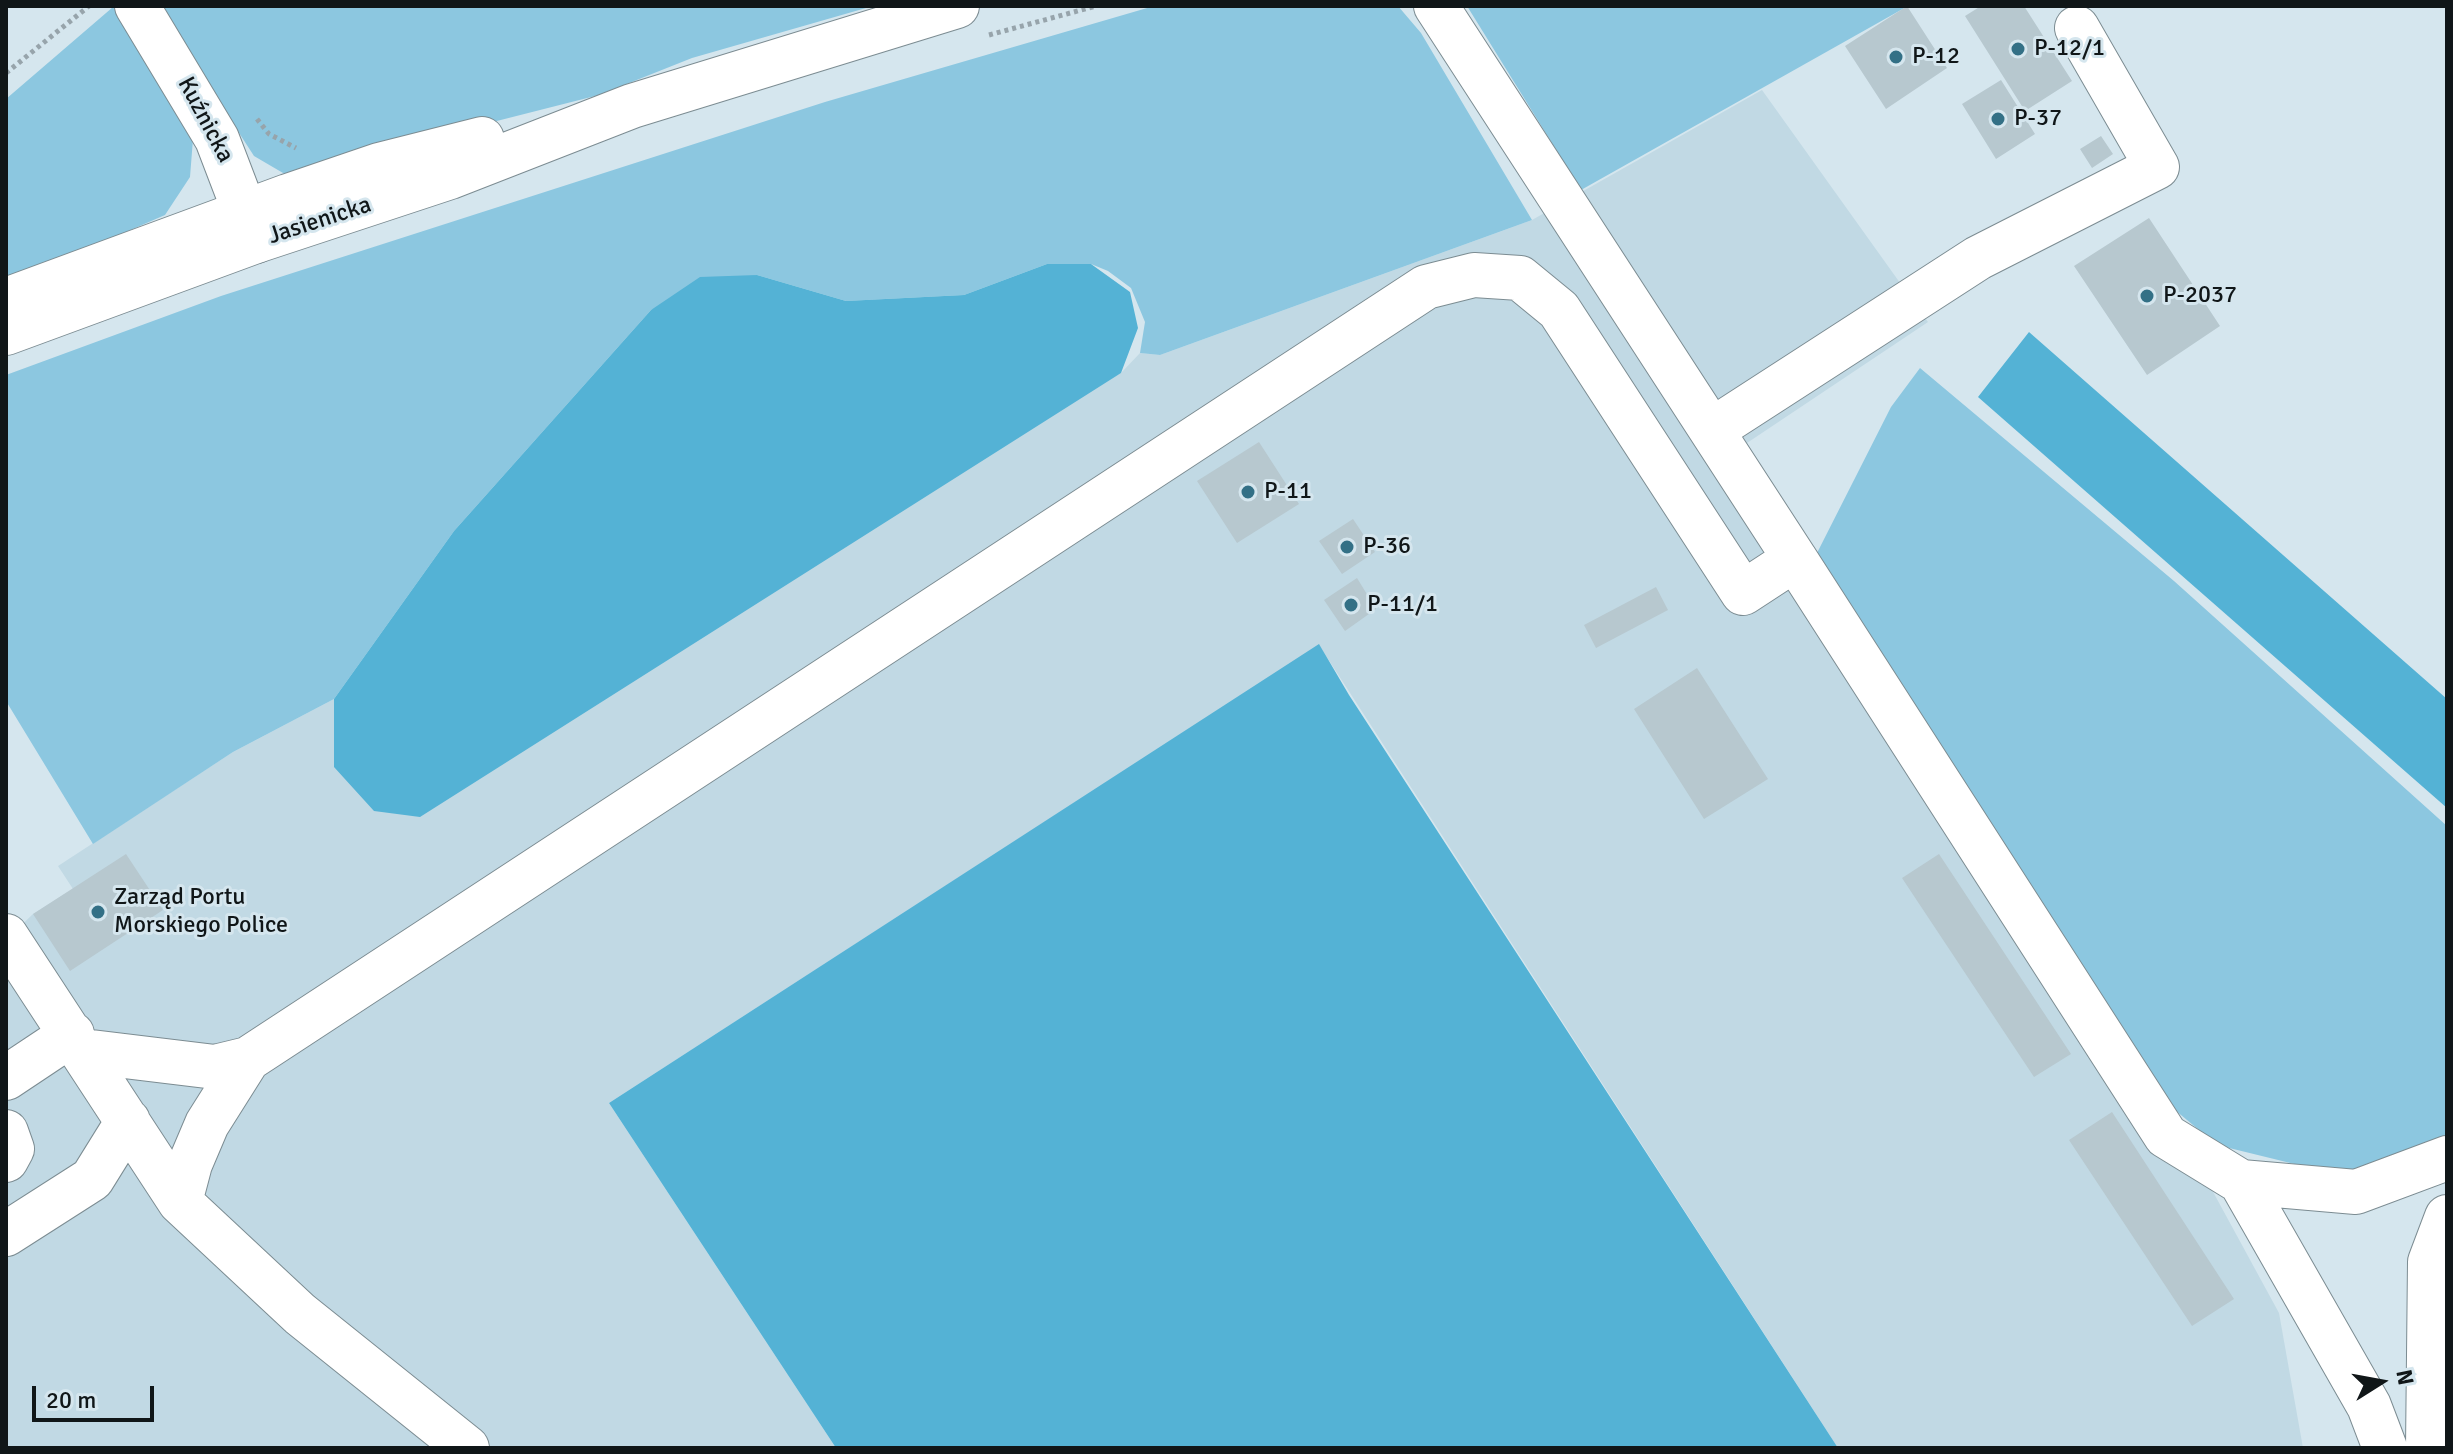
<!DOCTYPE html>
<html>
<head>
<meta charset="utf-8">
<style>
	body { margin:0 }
	#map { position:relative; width:2453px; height:1454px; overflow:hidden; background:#d5e6ee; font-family:Signika,sans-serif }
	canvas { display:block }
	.frame { position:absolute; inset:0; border:8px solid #101618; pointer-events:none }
	.north { position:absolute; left:2341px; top:1342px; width:80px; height:80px; -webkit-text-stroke:6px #d5e6ee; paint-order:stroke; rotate:79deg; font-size:22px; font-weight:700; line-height:32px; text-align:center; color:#101618 }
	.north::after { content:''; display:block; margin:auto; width:28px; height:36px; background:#101618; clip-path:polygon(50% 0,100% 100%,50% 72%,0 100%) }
	.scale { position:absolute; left:32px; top:1386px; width:122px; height:36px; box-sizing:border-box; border:4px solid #101618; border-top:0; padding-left:10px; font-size:24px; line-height:28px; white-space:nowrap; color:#101618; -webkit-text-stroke:6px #d5e6ee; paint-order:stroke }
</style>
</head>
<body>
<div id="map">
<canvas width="2453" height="1454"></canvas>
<div class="frame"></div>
<div class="north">N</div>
<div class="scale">20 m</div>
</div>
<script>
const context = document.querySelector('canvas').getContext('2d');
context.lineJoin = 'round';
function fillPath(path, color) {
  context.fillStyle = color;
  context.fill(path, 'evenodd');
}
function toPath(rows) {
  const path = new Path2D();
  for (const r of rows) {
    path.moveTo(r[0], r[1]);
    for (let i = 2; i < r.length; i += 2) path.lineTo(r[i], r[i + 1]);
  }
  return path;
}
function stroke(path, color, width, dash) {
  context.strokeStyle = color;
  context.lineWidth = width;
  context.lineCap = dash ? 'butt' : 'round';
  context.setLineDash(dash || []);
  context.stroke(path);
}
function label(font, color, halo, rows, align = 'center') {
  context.font = font + ' Signika,sans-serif';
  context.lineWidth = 6;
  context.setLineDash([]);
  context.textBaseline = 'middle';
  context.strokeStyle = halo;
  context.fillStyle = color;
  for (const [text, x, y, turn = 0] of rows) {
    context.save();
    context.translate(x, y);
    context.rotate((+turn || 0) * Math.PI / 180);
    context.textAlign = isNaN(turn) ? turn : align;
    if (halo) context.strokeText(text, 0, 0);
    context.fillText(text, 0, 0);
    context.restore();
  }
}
const built = toPath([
	[1762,90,1928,322,1747,443,2163,1100,2279,1313,2303,1448,1838,1448,1319,645,609,1103,836,1448,6,1448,6,940,33,914,73,889,58,866,233,752,334,699,334,767,1121,373,1140,353,1160,355,1532,220]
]);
const green = toPath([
	[157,6,873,6,692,58,599,95,485,124,295,180,254,156],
	[1154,6,1398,6,1421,33,1532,220,1160,355,1140,353,1145,322,1131,288,1108,271,1091,264,1047,264,964,295,846,301,757,275,651,310,454,531,334,699,233,752,93,844,6,701,6,375,221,296,825,102],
	[1467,6,1908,6,1581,190],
	[113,7,178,106,193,139,190,177,165,215,6,284,6,99],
	[1920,368,2174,581,2447,826,2447,1145,2412,1165,2323,1171,2217,1145,2163,1100,1817,553,1891,407]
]);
const water = toPath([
	[1047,264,1091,264,1130,292,1138,328,1121,373,420,817,374,811,334,767,334,699,454,531,651,310,700,277,757,275,846,301,964,295],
	[2029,332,2447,699,2447,808,1978,397],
	[1319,644,1349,695,1838,1448,836,1448,609,1103]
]);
const building = toPath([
	[1907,6,1947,68,1886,109,1845,46],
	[1981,6,2024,6,2072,81,2025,111,1965,16],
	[2001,80,2035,134,1996,159,1962,104],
	[2101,136,2113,154,2092,168,2080,149],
	[2149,218,2220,326,2147,375,2074,266],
	[1259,442,1299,504,1237,543,1197,481],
	[1353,519,1375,552,1342,574,1319,541],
	[1357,578,1376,609,1345,631,1324,600],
	[1656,587,1668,610,1596,648,1584,625],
	[1697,668,1768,779,1704,819,1634,709],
	[126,854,163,910,70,971,33,914],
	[1939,854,2071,1054,2034,1077,1902,878],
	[2112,1112,2234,1299,2192,1326,2069,1140]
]);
const path = toPath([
	[989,35,1096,6],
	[6,73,89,6],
	[257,119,269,134,296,148]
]);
const minor = toPath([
	[137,6,217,139,256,241],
	[1712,430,1978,258,2157,167,2077,28],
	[1795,559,2166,1136,2241,1182,2356,1192,2447,1158],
	[6,936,180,1202,300,1314,467,1448],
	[83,1051,215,1067,248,1059,1426,287,1474,275,1520,278,1559,310,1743,593,1795,559,1436,6],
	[6,1078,72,1034],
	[6,1132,12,1149,6,1160],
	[2241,1182,2369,1406,2385,1448],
	[180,1202,190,1164,207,1124,248,1059],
	[6,1234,92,1179,128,1121],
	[2428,1448,2430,1262,2447,1217]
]);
const major = toPath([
	[6,300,288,196,379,165,482,139],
	[6,333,256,241,450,177,632,106,957,6]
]);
const markers = [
	[2018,49,8,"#337086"],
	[1896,57,8,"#337086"],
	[1998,119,8,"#337086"],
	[2147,296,8,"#337086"],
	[1248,492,8,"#337086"],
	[1347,547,8,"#337086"],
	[1351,605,8,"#337086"],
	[98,912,8,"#337086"]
];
const poiNames = [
	["P-12/1",2034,49],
	["P-12",1912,57],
	["P-37",2014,119],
	["P-2037",2163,296],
	["P-11",1264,492],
	["P-36",1363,547],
	["P-11/1",1367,605],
	["Zarząd Portu",114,898],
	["Morskiego Police",114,926]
];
const streetNames = [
	["Kuźnicka",205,120,62],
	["Jasienicka",320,221,-18]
];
fillPath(built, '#c1d9e4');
fillPath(green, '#8cc7e0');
fillPath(water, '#54b2d5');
fillPath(building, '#b7c8cf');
stroke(minor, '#7c8c92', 46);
stroke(major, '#7c8c92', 46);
stroke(path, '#97a4ab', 5, [4, 4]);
stroke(minor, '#fff', 44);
stroke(major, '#fff', 44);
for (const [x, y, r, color] of markers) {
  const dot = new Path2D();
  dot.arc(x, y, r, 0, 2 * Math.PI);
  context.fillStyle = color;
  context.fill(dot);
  stroke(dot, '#d5e6ee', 3);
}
label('24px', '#101618', '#d5e6ee', poiNames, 'left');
label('24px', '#101618', '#d5e6ee', streetNames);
</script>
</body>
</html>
